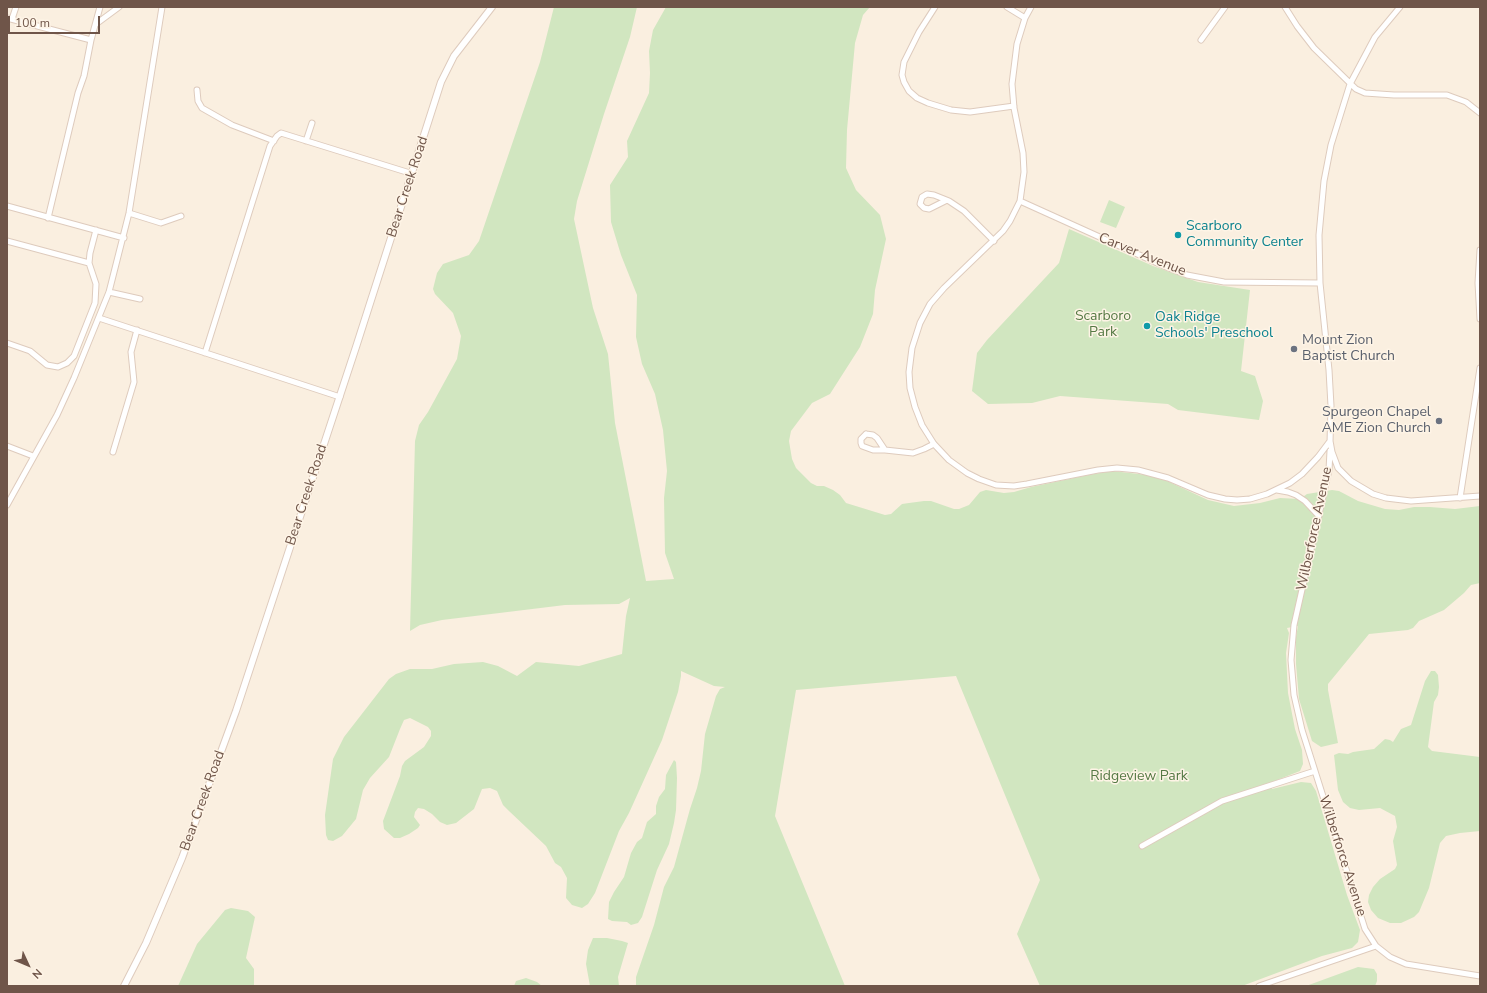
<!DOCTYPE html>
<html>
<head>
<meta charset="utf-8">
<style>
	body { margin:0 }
	#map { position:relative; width:1487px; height:993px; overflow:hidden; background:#faefe0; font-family:"Nunito Sans",sans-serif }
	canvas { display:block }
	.frame { position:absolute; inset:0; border:8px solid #6f5549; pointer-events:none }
	.north { position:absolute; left:8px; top:945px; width:40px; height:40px; -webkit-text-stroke:3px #fef4e6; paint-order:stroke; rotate:134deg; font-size:11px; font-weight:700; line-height:16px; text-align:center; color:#6f5549 }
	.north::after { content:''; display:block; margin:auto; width:14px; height:18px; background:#6f5549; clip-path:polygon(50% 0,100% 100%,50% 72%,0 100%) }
	.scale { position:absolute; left:8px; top:16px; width:92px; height:18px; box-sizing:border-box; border:2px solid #6f5549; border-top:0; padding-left:5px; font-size:12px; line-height:14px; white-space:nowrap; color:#6f5549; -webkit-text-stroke:3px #fef4e6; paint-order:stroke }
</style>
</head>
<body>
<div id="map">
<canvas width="1487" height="993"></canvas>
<div class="frame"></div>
<div class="north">N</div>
<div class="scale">100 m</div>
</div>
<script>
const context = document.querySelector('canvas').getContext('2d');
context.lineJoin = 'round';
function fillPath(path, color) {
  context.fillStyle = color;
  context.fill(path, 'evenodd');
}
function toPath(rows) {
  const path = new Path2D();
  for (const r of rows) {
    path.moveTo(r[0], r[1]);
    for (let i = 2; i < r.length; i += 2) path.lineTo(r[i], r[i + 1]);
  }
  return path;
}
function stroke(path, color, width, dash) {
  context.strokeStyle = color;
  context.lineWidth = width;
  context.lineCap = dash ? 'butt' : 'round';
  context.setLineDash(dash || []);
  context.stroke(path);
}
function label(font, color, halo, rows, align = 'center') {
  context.font = font + ' "Nunito Sans",sans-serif';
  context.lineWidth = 3;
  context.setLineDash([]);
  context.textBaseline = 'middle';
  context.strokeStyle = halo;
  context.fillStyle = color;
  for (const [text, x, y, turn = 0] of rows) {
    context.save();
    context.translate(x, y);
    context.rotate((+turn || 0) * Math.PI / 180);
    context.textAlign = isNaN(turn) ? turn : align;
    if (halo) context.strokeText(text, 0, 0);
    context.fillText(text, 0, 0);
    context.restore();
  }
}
const green = toPath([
	[554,7,637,7,630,37,604,114,577,201,574,219,593,308,608,354,615,423,646,581,674,579,665,553,664,498,667,471,663,430,655,394,642,364,636,337,637,295,621,255,611,222,610,185,628,157,627,141,649,93,650,73,649,51,653,30,666,7,870,7,863,15,855,43,847,130,846,168,856,190,880,215,886,239,875,290,873,314,860,347,830,394,812,403,791,431,789,441,792,459,796,468,811,483,817,486,824,486,833,490,840,495,846,503,885,515,891,514,902,504,909,503,924,501,931,501,954,509,959,509,969,505,980,492,986,490,1004,493,1014,492,1031,487,1088,475,1112,471,1148,475,1165,480,1208,500,1234,506,1260,503,1280,498,1300,499,1307,494,1332,490,1339,491,1358,501,1385,509,1399,510,1414,507,1430,507,1455,509,1480,506,1480,583,1471,585,1464,593,1444,610,1419,621,1413,628,1408,630,1369,634,1328,684,1328,690,1338,743,1321,747,1312,741,1299,699,1296,664,1296,637,1298,626,1287,628,1289,633,1286,653,1288,693,1295,729,1302,750,1303,764,1300,771,1272,782,1272,789,1301,782,1311,783,1316,791,1347,895,1360,930,1358,942,1352,948,1322,956,1242,986,1040,986,1017,934,1040,880,956,676,796,690,775,816,845,986,636,986,636,977,654,925,664,887,674,867,690,809,697,788,701,771,705,734,716,696,720,689,725,687,714,686,681,671,681,676,678,692,662,740,629,813,619,831,595,893,588,904,582,908,572,905,566,898,567,878,561,867,555,863,546,846,509,811,503,805,497,791,490,788,482,789,474,809,456,823,447,825,440,822,432,814,424,809,418,808,415,812,414,817,420,825,418,828,409,834,400,838,394,838,384,829,383,821,400,776,402,766,405,761,424,747,431,736,431,731,428,727,410,718,404,720,400,729,389,757,370,778,363,790,356,819,342,836,333,841,328,840,326,835,325,815,333,759,344,737,389,679,396,674,410,669,432,669,454,664,483,662,498,666,517,676,536,662,579,666,622,654,626,616,630,598,619,604,565,605,442,620,420,625,410,631,415,441,419,425,428,412,457,359,461,336,453,313,435,294,433,289,437,273,443,264,469,255,479,241,540,62],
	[1109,200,1125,207,1116,228,1100,222],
	[1069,229,1153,266,1198,282,1250,290,1241,371,1255,376,1263,401,1259,420,1178,410,1168,404,1060,396,1032,403,988,404,972,391,977,353,987,340,1059,263],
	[1431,671,1435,671,1438,675,1439,687,1438,695,1434,702,1428,747,1432,751,1480,757,1480,831,1460,833,1446,836,1440,843,1429,888,1419,912,1414,917,1401,923,1390,923,1378,918,1371,910,1368,902,1369,895,1373,887,1380,879,1395,869,1397,865,1393,841,1397,827,1395,816,1380,808,1359,810,1350,808,1343,802,1338,790,1334,755,1339,753,1348,754,1353,752,1374,749,1385,739,1390,740,1393,742,1401,729,1411,725,1425,681],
	[674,760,676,762,677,778,676,810,674,823,669,844,657,870,642,917,638,923,631,925,627,922,612,921,608,919,609,902,614,892,624,877,631,853,637,842,642,838,647,822,656,814,656,806,659,797,665,789,666,775],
	[231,908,248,911,255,917,246,958,254,969,254,986,178,986,197,944,225,910],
	[593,938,607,938,622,941,628,943,618,977,619,986,590,986,586,964,588,950],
	[1358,967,1374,969,1377,974,1377,981,1375,986,1306,986],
	[526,978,537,982,542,986,514,986,516,981]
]);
const minor = toPath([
	[935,7,919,32,904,62,902,75,904,82,909,91,917,98,928,103,951,110,970,112,1014,106],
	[1007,7,1025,18],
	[1031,7,1025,18,1017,44,1012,84,1014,108,1023,153,1024,172,1020,201,1010,221,1003,231,944,288,930,304,920,323,912,348,909,372,910,388,915,407,922,425,934,444,949,460,967,473,979,479,996,485,1014,486,1027,484,1098,470,1117,468,1138,470,1168,478,1208,495,1225,499,1237,500,1250,499,1267,494,1290,483,1302,474,1318,457,1330,441,1332,452,1338,468,1351,481,1373,494,1386,498,1411,501,1480,496],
	[1285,7,1297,26,1314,48,1356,89,1365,93,1394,95,1447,95,1466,102,1480,113],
	[7,18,91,40,100,7],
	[12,19,16,7],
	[96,24,119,7],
	[1201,40,1225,7],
	[197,90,198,101,202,108,232,125,274,141],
	[306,141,312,123],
	[945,201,929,209,924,208,920,204,922,197,927,194,934,195,949,201,964,211,994,241],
	[1020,201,1166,267,1187,275,1224,282,1320,283],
	[7,206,124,238],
	[129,213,161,223,181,216],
	[48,218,78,93,84,76,91,40],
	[7,241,89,263],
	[1480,250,1478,283,1480,319],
	[109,292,140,299],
	[99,318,340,397],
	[7,343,30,351,47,365,58,367,67,363,74,356,95,303,96,284,89,263,90,253,96,230],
	[205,353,270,146,277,136,281,133,413,174],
	[866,434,873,435,877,438,885,450,873,450,862,446,861,443,861,439,866,434],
	[1330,443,1331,406,1329,370,1320,283,1319,235,1324,181,1331,145,1350,84,1375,37,1400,7],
	[7,446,33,456],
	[885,450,913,453,924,449,934,444],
	[1330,451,1329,470,1294,625,1291,660,1294,695,1302,730,1365,929,1376,946,1390,957,1406,964,1480,976],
	[113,452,134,382,131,352,137,330],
	[1277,490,1288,492,1296,495,1305,501,1319,516],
	[1460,498,1480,368],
	[7,505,57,415,74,378,109,292,129,213,162,7],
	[1142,846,1222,801,1315,771],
	[1259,986,1376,946]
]);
const tertiary = toPath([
	[124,986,146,943,182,858,236,711,356,347,441,82,454,56,492,7]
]);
const markers = [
	[1178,235,4,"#0f9aa8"],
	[1147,326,4,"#0f9aa8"],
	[1294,349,4,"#6b7280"],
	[1439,421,4,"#6b7280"]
];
const streetNames = [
	["Bear Creek Road",408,187,-72],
	["Carver Avenue",1142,255,22],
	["Bear Creek Road",307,495,-72],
	["Wilberforce Avenue",1315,529,-78],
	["Bear Creek Road",203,801,-70],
	["Wilberforce Avenue",1342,856,72]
];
const cultureNames = [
	["Scarboro",1186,227],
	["Community Center",1186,243],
	["Oak Ridge",1155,318],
	["Schools' Preschool",1155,334]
];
const parkNames = [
	["Scarboro",1103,317],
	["Park",1103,333],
	["Ridgeview Park",1139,777]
];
const worshipNames = [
	["Mount Zion",1302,341],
	["Baptist Church",1302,357],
	["Spurgeon Chapel",1431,413,"right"],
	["AME Zion Church",1431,429,"right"]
];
fillPath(green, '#d1e6c0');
stroke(minor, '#decbbd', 7);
stroke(tertiary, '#decbbd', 8);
stroke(minor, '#fff', 5);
stroke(tertiary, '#fff', 6);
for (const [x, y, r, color] of markers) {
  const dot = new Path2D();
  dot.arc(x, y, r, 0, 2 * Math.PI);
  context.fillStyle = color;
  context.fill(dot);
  stroke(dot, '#fef4e6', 1.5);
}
label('14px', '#6f5549', '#fef4e6', streetNames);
label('14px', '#0d838f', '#fef4e6', cultureNames, 'left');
label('14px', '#567a45', '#fef4e6', parkNames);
label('14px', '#5b616d', '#fef4e6', worshipNames, 'left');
</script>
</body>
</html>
